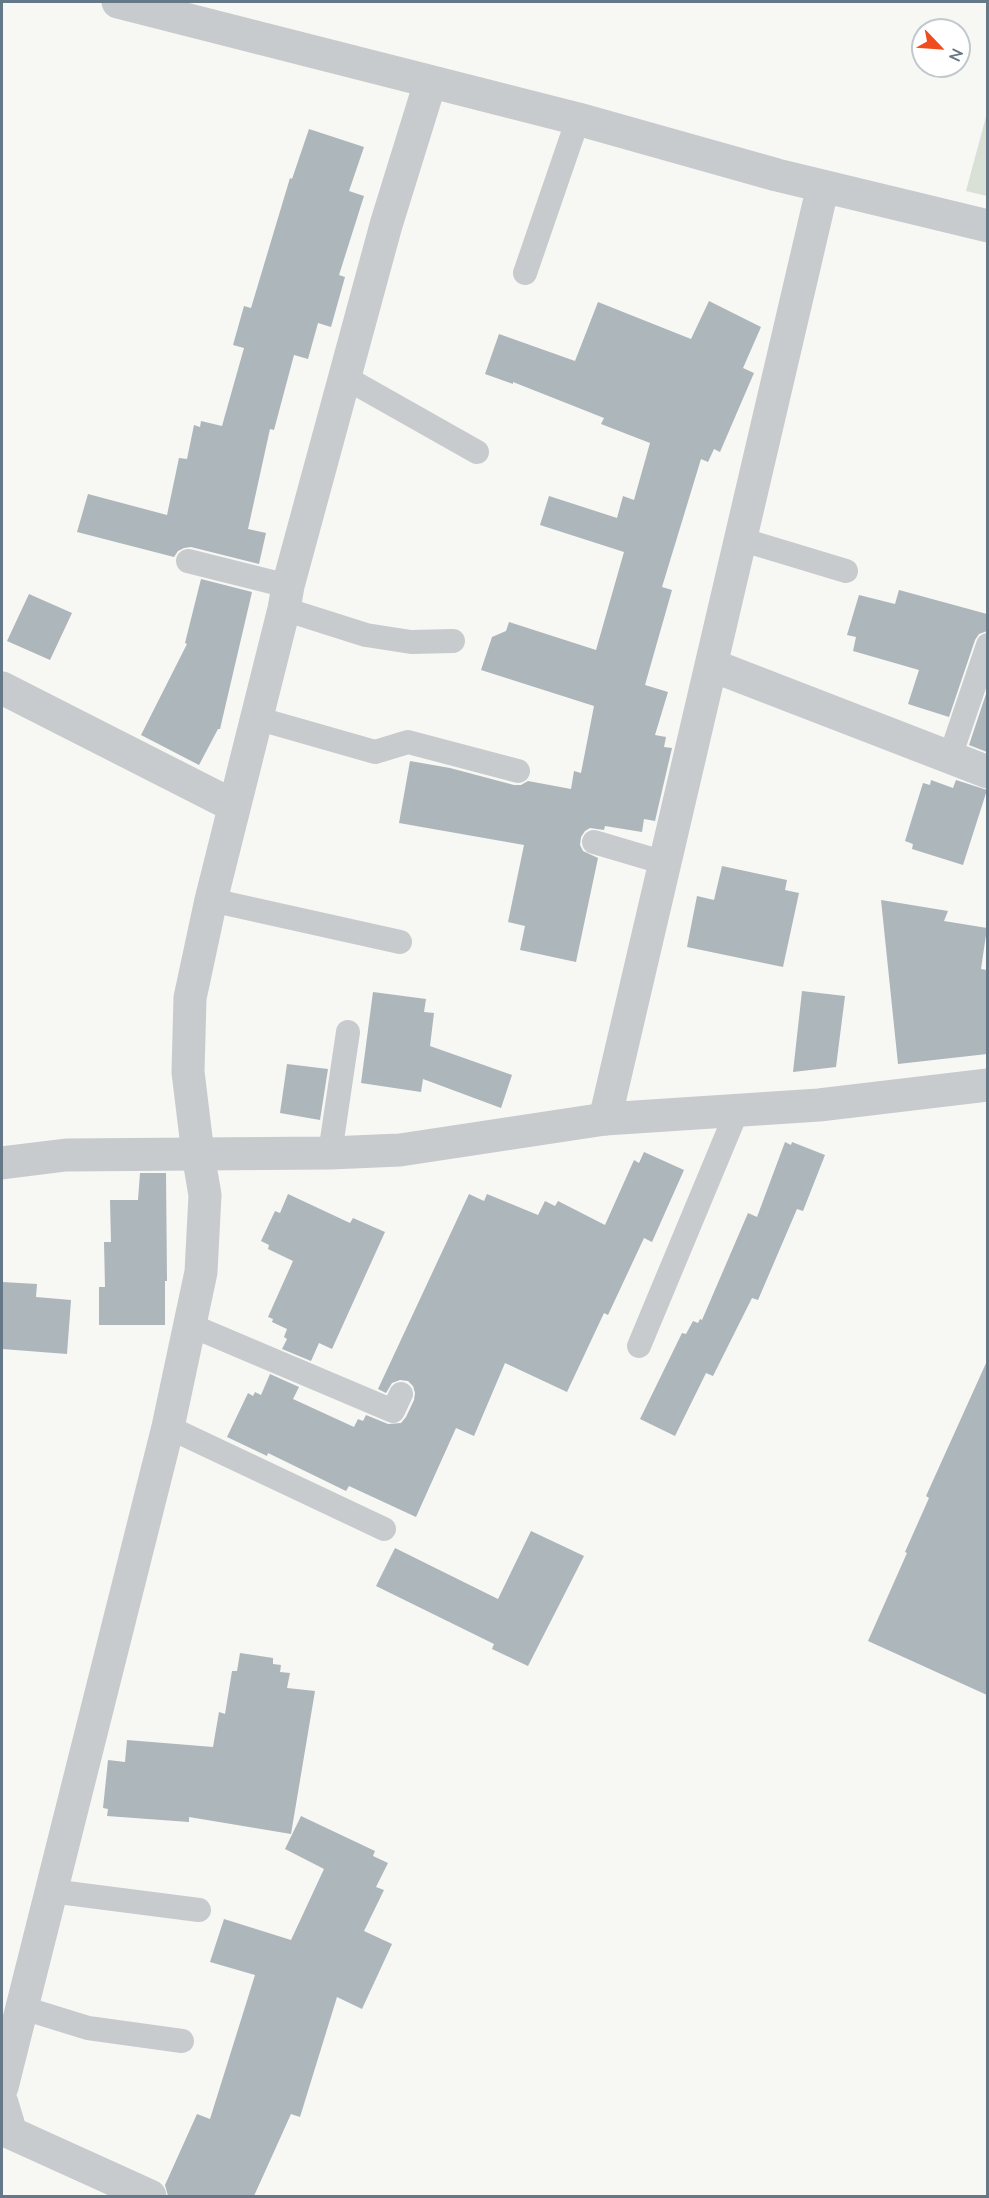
<!DOCTYPE html>
<html>
<head>
<meta charset="utf-8">
<style>
	body { margin:0 }
	#map { position:relative; width:989px; height:2198px; overflow:hidden; background:#f7f7f4; font-family:"Nunito Sans",sans-serif }
	canvas { display:block }
	.frame { position:absolute; inset:0; border:3px solid #647887; pointer-events:none }
	.north { position:absolute; left:911px; top:18px; width:60px; height:60px; box-sizing:border-box; background:#fff; border:2px solid #c1c9cf; border-radius:50%; rotate:115deg; font-size:16px; font-weight:700; line-height:24px; text-align:center; color:#647887 }
	.north::after { content:''; display:block; margin:auto; width:21px; height:27px; background:#ef4d1d; clip-path:polygon(50% 0,100% 100%,50% 72%,0 100%) }
</style>
</head>
<body>
<div id="map">
<canvas width="989" height="2198"></canvas>
<div class="frame"></div>
<div class="north">N</div>
</div>
<script>
const context = document.querySelector('canvas').getContext('2d');
context.lineJoin = 'round';
function fillPath(path, color) {
  context.fillStyle = color;
  context.fill(path, 'evenodd');
}
function toPath(rows) {
  const path = new Path2D();
  for (const r of rows) {
    path.moveTo(r[0], r[1]);
    for (let i = 2; i < r.length; i += 2) path.lineTo(r[i], r[i + 1]);
  }
  return path;
}
function stroke(path, color, width, dash) {
  context.strokeStyle = color;
  context.lineWidth = width;
  context.lineCap = dash ? 'butt' : 'round';
  context.setLineDash(dash || []);
  context.stroke(path);
}
const green = toPath([
	[987,113,988,196,987,196,966,191]
]);
const building = toPath([
	[309,129,364,147,349,191,364,196,339,275,345,277,331,327,318,323,308,359,294,355,274,430,270,429,248,529,266,533,259,564,191,547,184,548,178,551,174,557,77,532,88,494,167,515,179,458,187,459,194,425,200,427,201,421,222,426,244,348,233,345,244,306,251,308,290,178,292,179],
	[709,301,761,327,743,368,754,373,720,452,714,449,708,462,701,459,662,587,672,590,645,685,668,692,655,735,666,737,664,747,672,748,655,821,644,819,642,832,605,826,604,830,590,828,585,831,581,837,580,845,583,851,598,858,576,962,520,950,525,926,508,922,524,845,399,823,410,761,450,768,514,785,521,785,528,781,571,789,574,771,581,773,594,706,481,670,492,637,506,631,509,622,596,650,624,552,540,525,549,496,617,518,623,496,634,500,650,443,601,424,604,418,513,382,513,384,485,374,499,334,575,361,598,302,691,339],
	[201,579,252,592,220,729,218,729,199,765,141,735,187,644,185,643],
	[899,590,987,614,987,631,979,634,975,640,949,717,908,704,919,670,853,651,856,637,847,635,859,595,895,604],
	[29,594,72,613,50,660,7,641],
	[987,691,987,752,969,745],
	[931,780,953,788,956,780,987,790,963,865,912,849,913,844,905,841,923,783,930,785],
	[722,866,787,880,785,890,799,893,783,967,687,947,697,896,714,900],
	[881,900,948,911,944,921,987,928,981,969,987,970,986,994,987,1054,898,1064],
	[802,991,845,996,836,1067,793,1072],
	[373,992,426,999,424,1012,434,1013,430,1046,512,1075,501,1108,423,1079,421,1092,361,1083],
	[287,1064,328,1069,320,1120,280,1113],
	[785,1142,791,1145,792,1142,825,1155,803,1211,797,1209,758,1300,752,1298,713,1376,706,1373,675,1436,640,1419,682,1333,686,1334,693,1321,698,1323,700,1319,702,1320,748,1213,757,1217],
	[644,1152,684,1170,652,1242,644,1238,608,1315,604,1313,567,1392,505,1363,474,1436,456,1428,416,1517,349,1486,346,1491,268,1453,267,1456,227,1437,248,1393,253,1396,255,1392,261,1395,270,1374,299,1387,293,1399,354,1427,358,1419,363,1421,366,1415,388,1424,401,1423,406,1417,414,1400,415,1393,413,1386,408,1381,400,1380,392,1383,386,1393,378,1389,469,1194,484,1201,487,1194,538,1215,545,1201,555,1206,558,1201,605,1225,634,1160,639,1163],
	[140,1173,166,1173,167,1281,165,1281,165,1325,99,1325,99,1287,105,1287,104,1242,111,1242,110,1200,138,1200],
	[288,1194,350,1223,353,1218,385,1232,332,1349,319,1343,311,1361,282,1349,287,1339,284,1337,287,1329,272,1322,273,1319,268,1317,293,1261,268,1249,269,1245,261,1241,275,1211,280,1213],
	[2,1282,37,1284,36,1297,71,1300,67,1354,2,1349],
	[987,1361,987,1695,868,1641,907,1553,905,1552,929,1498,926,1496],
	[531,1531,584,1556,528,1666,492,1649,494,1644,376,1586,395,1548,498,1599],
	[240,1653,273,1658,273,1664,281,1665,280,1672,290,1673,287,1688,315,1691,291,1834,189,1817,189,1822,107,1816,108,1809,103,1808,108,1760,125,1762,127,1740,213,1747,219,1712,225,1714,232,1671,237,1671],
	[301,1816,375,1851,373,1856,388,1863,376,1887,384,1890,364,1931,392,1944,362,2009,337,1997,300,2117,291,2114,254,2196,168,2196,165,2185,197,2114,210,2119,255,1975,210,1962,224,1919,291,1940,324,1869,285,1849]
]);
const service = toPath([
	[525,273,578,119],
	[346,378,477,452],
	[740,539,846,571],
	[188,561,288,586],
	[284,609,366,635,411,642,453,641],
	[256,718,375,752,408,742,518,771],
	[950,757,988,645],
	[594,842,665,863],
	[211,900,400,942],
	[330,1153,348,1032],
	[190,1325,393,1411,401,1394],
	[639,1346,737,1111],
	[168,1427,384,1529],
	[51,1891,199,1910],
	[20,2007,88,2028,182,2041]
]);
const minor = toPath([
	[118,2,578,119,777,175,988,226],
	[711,665,988,772],
	[2,688,234,806],
	[605,1119,823,186],
	[2,2087,168,1427,201,1272,205,1195,198,1154,188,1072,190,998,211,900,284,609,288,586,386,225,430,83],
	[2,2103,11,2133,150,2196]
]);
const tertiary = toPath([
	[2,1163,66,1155,330,1153,400,1150,605,1119,819,1105,988,1085]
]);
fillPath(green, '#d9e0d5');
fillPath(building, '#adb6bb');
stroke(service, '#c7cbce', 24);
stroke(minor, '#c7cbce', 33);
stroke(tertiary, '#c7cbce', 33);
</script>
</body>
</html>
